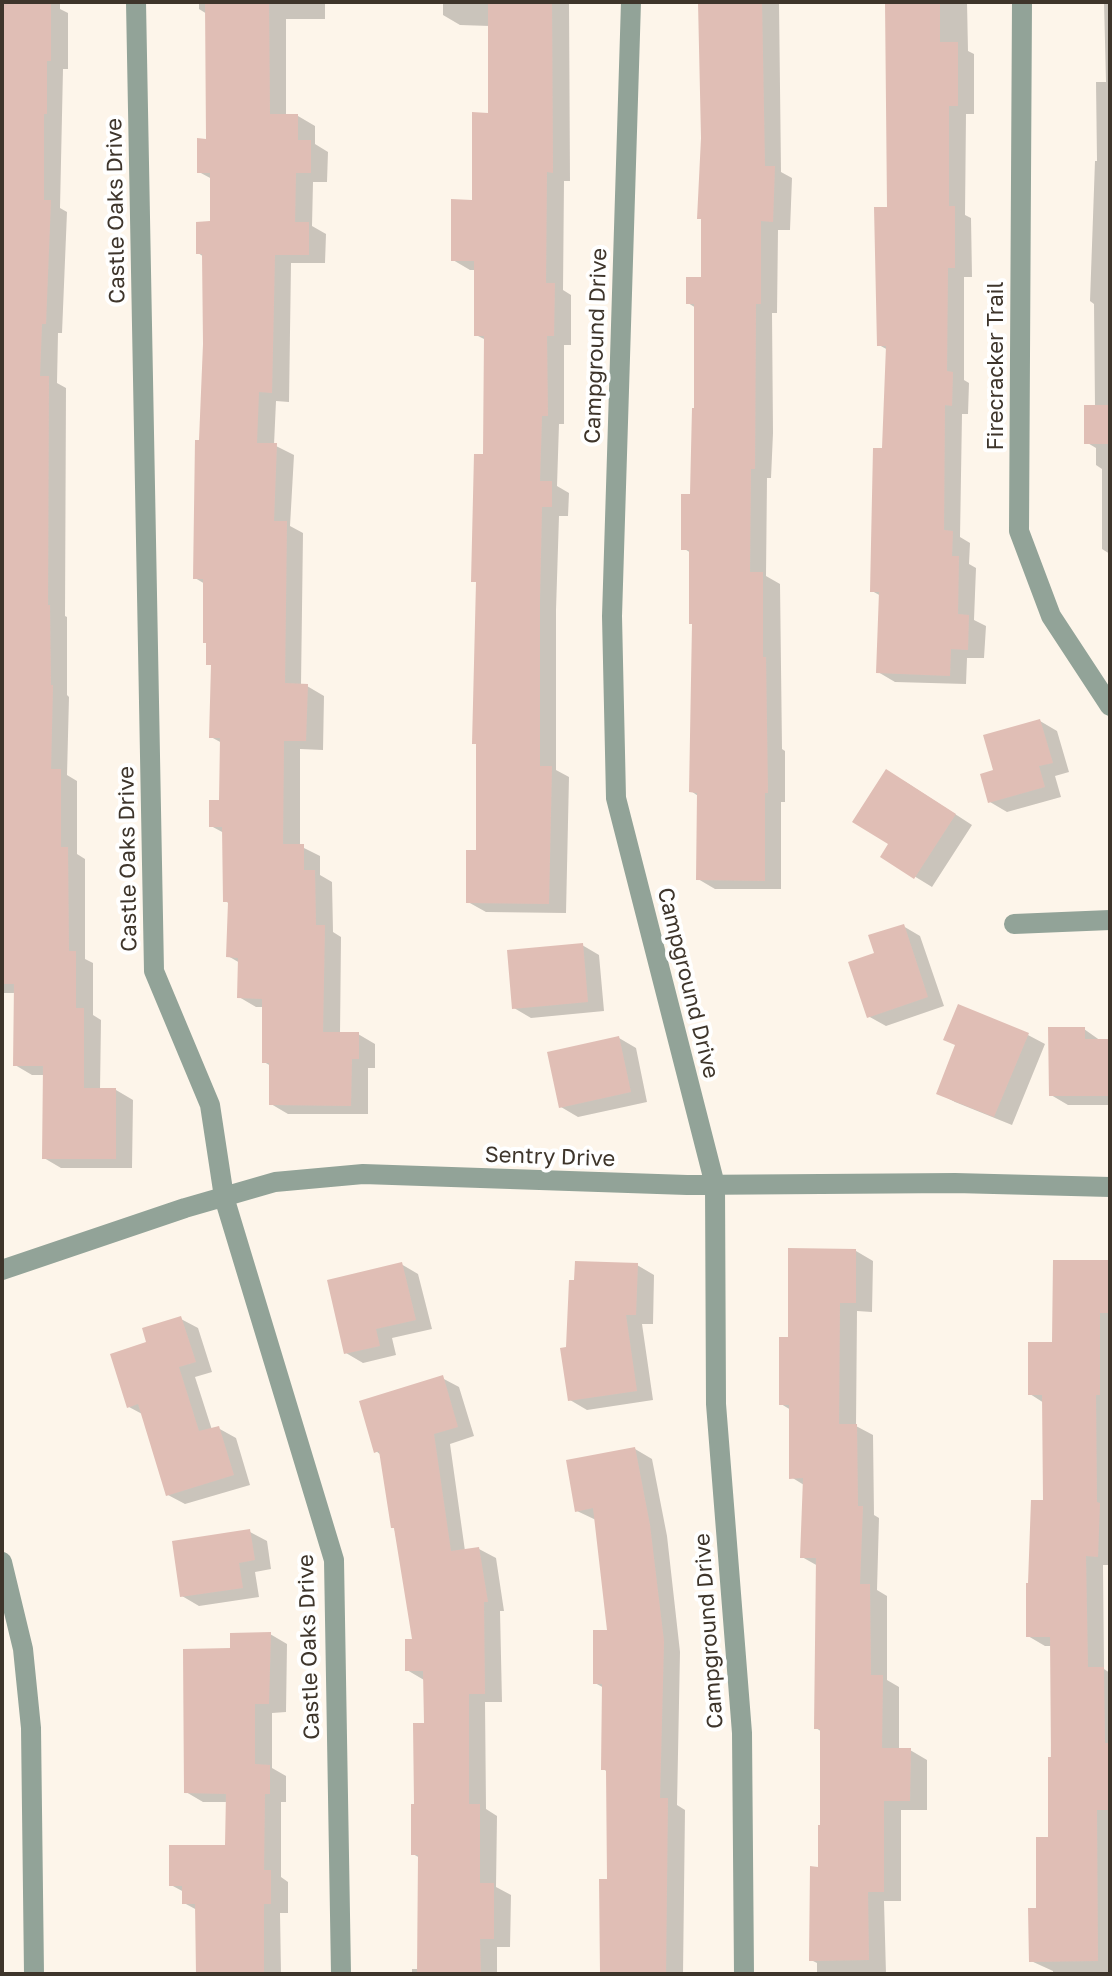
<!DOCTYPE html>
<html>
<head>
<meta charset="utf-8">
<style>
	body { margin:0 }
	#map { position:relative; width:1112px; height:1976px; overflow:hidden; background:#fdf5ea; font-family:"Golos Text",sans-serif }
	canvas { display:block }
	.frame { position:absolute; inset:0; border:4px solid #3e352b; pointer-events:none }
</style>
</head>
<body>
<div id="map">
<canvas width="1112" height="1976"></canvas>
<div class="frame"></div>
</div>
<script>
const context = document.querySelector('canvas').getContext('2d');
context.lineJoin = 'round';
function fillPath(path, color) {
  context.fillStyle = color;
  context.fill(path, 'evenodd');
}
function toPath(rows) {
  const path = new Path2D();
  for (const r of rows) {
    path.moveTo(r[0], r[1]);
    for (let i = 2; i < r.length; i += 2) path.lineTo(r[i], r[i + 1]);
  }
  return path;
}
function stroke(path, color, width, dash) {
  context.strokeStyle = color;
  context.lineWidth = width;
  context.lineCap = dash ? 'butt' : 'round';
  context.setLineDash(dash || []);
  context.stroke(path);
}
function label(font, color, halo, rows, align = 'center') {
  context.font = font + ' "Golos Text",sans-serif';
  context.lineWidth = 8;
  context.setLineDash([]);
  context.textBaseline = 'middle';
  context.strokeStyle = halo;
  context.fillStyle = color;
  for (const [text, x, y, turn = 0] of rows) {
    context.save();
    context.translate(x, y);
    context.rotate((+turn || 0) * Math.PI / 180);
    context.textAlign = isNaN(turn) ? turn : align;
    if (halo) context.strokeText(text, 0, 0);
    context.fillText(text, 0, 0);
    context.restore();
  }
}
const shadow = toPath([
	[2,2,60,2,60,9,68,13,68,69,63,69,60,208,67,212,62,333,58,333,57,383,66,388,65,616,67,617,67,695,69,697,67,775,77,781,77,854,85,859,85,959,93,963,93,1015,101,1020,100,1090,116,1090,133,1100,132,1168,61,1168,44,1158,45,1075,32,1075,15,1065,16,993,2,993],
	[199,2,325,2,325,19,286,19,286,116,298,116,315,126,315,144,328,152,327,182,313,182,312,226,326,234,325,263,291,263,289,402,276,401,274,445,294,455,290,526,303,533,301,685,307,686,324,696,323,750,300,749,300,846,320,856,320,875,332,882,333,932,341,937,340,1034,358,1034,375,1044,375,1068,368,1068,368,1114,288,1114,271,1104,271,1066,264,1062,264,1007,256,1007,239,997,240,963,228,956,230,904,225,901,224,833,211,826,221,802,222,743,211,737,213,666,208,663,205,584,195,578,205,344,204,257,198,253,212,223,212,179,199,172,208,141,207,14,199,9],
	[443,2,569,2,570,181,564,181,563,290,571,295,571,345,564,345,564,424,559,424,557,486,569,493,568,516,559,516,556,610,556,770,569,777,566,913,486,912,468,902,478,852,478,583,473,581,485,456,486,340,476,335,476,270,470,270,453,260,474,202,490,115,490,26,460,25,443,15],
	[700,2,779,2,781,172,792,178,790,230,778,230,777,313,772,313,773,433,771,478,767,478,766,576,780,584,782,749,785,751,785,802,781,802,781,889,715,889,698,879,698,796,691,791,694,625,691,553,683,548,692,496,694,410,696,308,688,303,703,279],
	[886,2,967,2,968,51,974,54,974,114,966,114,965,215,971,218,972,277,964,277,964,380,969,383,968,414,962,414,960,537,970,543,969,564,976,568,974,620,986,626,984,658,967,658,966,684,895,682,878,672,881,596,872,591,884,450,888,350,879,345,889,209],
	[1104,2,1110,2,1110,554,1102,549,1102,469,1096,465,1096,448,1086,442,1095,407,1094,304,1090,301,1095,161,1097,161,1096,82,1106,82],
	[1040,721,1057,731,1069,772,1055,776,1061,797,1007,812,990,802,995,772],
	[904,781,972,825,932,887,883,857,891,844],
	[903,926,920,936,944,1006,886,1026,868,1016,877,954],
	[582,945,599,955,604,1011,531,1018,514,1008],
	[1084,1029,1101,1041,1110,1043,1110,1105,1068,1105,1051,1095],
	[1028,1035,1045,1044,1012,1125,955,1102,938,1093],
	[619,1038,636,1048,647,1102,578,1117,561,1107],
	[856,1251,873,1261,872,1312,857,1311,856,1426,873,1435,874,1515,879,1518,877,1590,887,1596,887,1680,899,1687,899,1750,910,1750,927,1760,927,1810,901,1810,901,1901,884,1901,886,1974,817,1974,817,1963,811,1960,822,1827,822,1732,816,1728,818,1566,802,1557,804,1485,791,1477,791,1410,781,1404,790,1339],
	[1108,1262,1110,1565,1103,1565,1104,1669,1110,1673,1110,1974,1053,1974,1053,1971,1031,1961,1050,1839,1052,1646,1045,1646,1028,1636,1030,1585,1045,1503,1044,1403,1030,1394,1054,1344],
	[401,1264,418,1274,432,1329,392,1338,396,1355,363,1363,346,1353],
	[637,1265,654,1275,653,1324,642,1324,653,1400,587,1410,570,1400],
	[181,1319,198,1328,212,1372,195,1377,212,1430,218,1428,236,1438,250,1485,185,1504,168,1495,144,1415,129,1407,149,1344],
	[442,1378,459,1387,474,1436,450,1444,465,1551,479,1549,496,1558,504,1611,500,1611,502,1702,485,1702,486,1809,497,1816,496,1887,511,1895,510,1947,497,1947,497,1974,412,1974,412,1969,419,1969,420,1858,413,1854,416,1806,426,1725,424,1680,407,1670,415,1641,381,1455,376,1451],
	[635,1449,652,1459,667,1536,680,1652,677,1805,685,1810,683,1974,597,1974,602,1974,609,1881,608,1772,603,1769,604,1688,595,1683,609,1632,596,1520,577,1511],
	[250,1532,267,1541,271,1569,255,1572,259,1597,199,1606,182,1596],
	[270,1634,287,1644,286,1712,272,1713,272,1768,286,1776,286,1802,281,1802,281,1877,288,1882,288,1913,280,1913,281,1974,198,1974,197,1910,184,1903,184,1892,171,1885,227,1847,228,1802,203,1802,186,1792,232,1650]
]);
const building = toPath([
	[2,2,51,2,51,61,47,61,47,114,44,114,44,200,51,200,46,324,42,324,40,376,49,376,48,605,50,605,51,685,53,685,51,769,61,769,61,847,68,847,69,951,76,951,76,1008,84,1008,84,1088,116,1088,116,1159,42,1159,43,1066,13,1066,14,984,2,984],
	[205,2,269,2,270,114,298,114,298,140,311,140,311,173,296,173,295,222,309,222,309,255,275,255,272,393,259,392,257,443,277,443,274,521,287,521,285,683,308,684,306,741,284,741,283,844,304,844,304,870,315,870,316,925,325,925,323,1032,359,1032,359,1059,352,1059,351,1106,269,1105,269,1063,262,1063,262,999,237,998,238,958,226,957,228,902,223,902,222,827,209,827,209,800,219,800,220,738,209,738,211,665,206,665,206,643,203,643,203,579,193,579,195,440,199,440,203,344,202,254,196,254,196,222,210,221,210,173,197,173,197,138,206,139],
	[488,2,552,2,553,173,547,172,546,283,555,283,554,336,547,336,548,416,542,416,540,481,552,481,552,507,542,507,540,599,540,766,552,766,549,904,466,903,466,850,476,850,476,744,472,744,476,582,471,582,474,454,483,454,484,336,474,336,474,261,451,261,451,199,472,200,472,112,488,113],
	[698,2,762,2,765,166,775,166,773,222,761,221,761,304,756,304,755,469,751,469,750,572,763,572,763,657,766,657,768,793,765,793,765,881,696,880,697,793,689,792,692,624,689,624,689,550,681,550,681,494,690,494,692,408,694,408,694,304,686,304,686,277,701,277,701,219,697,219,701,138],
	[885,2,940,2,940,42,958,42,958,106,949,106,949,206,955,206,955,268,948,268,947,371,953,372,952,406,945,405,944,530,953,531,952,556,959,556,958,614,969,615,968,650,951,649,950,676,876,673,879,592,870,592,873,448,882,448,886,346,877,346,874,207,887,207],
	[1084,405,1110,405,1110,444,1084,444],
	[1040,719,1053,763,1039,766,1045,787,988,803,980,774,993,770,983,735],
	[886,769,956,814,914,879,880,857,888,844,852,822],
	[904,924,928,997,867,1018,848,962,874,953,868,935],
	[583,943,588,1002,512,1009,507,950],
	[958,1004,1029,1033,994,1117,936,1094,955,1045,943,1040],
	[1048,1027,1085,1027,1085,1039,1108,1039,1108,1096,1049,1096],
	[619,1036,631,1092,559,1108,547,1052],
	[788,1248,856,1249,856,1303,840,1303,839,1424,857,1424,858,1506,863,1506,860,1584,870,1584,871,1675,883,1675,882,1748,911,1748,910,1801,884,1801,884,1892,868,1892,869,1960,809,1961,810,1866,818,1867,818,1825,820,1825,820,1729,814,1729,816,1558,800,1558,803,1478,789,1479,789,1405,779,1405,779,1337,788,1337],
	[1053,1260,1109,1260,1108,1313,1100,1313,1100,1395,1096,1395,1097,1502,1100,1503,1098,1557,1086,1556,1088,1667,1104,1667,1105,1743,1110,1743,1110,1810,1097,1810,1098,1961,1029,1962,1028,1908,1036,1908,1036,1837,1048,1837,1048,1757,1051,1757,1050,1637,1026,1637,1026,1583,1028,1583,1031,1500,1043,1500,1042,1395,1028,1395,1028,1342,1052,1342],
	[575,1261,638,1263,636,1315,626,1315,637,1391,568,1401,560,1348,566,1347,569,1280,574,1280],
	[402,1262,416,1320,376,1329,380,1346,344,1354,327,1280],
	[181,1316,196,1362,179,1367,199,1431,219,1426,234,1475,166,1496,138,1404,127,1408,110,1354,146,1342,142,1328],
	[443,1375,458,1427,434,1434,451,1551,479,1547,488,1602,484,1602,485,1694,469,1694,469,1804,480,1804,480,1883,494,1883,494,1939,480,1939,481,1974,417,1974,418,1855,411,1855,411,1804,414,1804,413,1723,424,1723,423,1671,405,1671,405,1639,412,1639,394,1528,391,1528,379,1451,374,1453,359,1401],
	[635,1447,650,1525,664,1641,660,1798,668,1798,666,1974,600,1974,599,1879,607,1879,606,1770,601,1770,602,1684,593,1684,593,1630,607,1630,593,1508,575,1512,566,1460],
	[250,1529,255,1560,239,1563,243,1588,180,1597,172,1541],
	[271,1632,269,1704,255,1704,255,1764,270,1765,270,1794,265,1794,264,1870,271,1870,271,1904,264,1904,264,1974,196,1974,195,1904,182,1904,182,1886,169,1886,169,1845,225,1845,226,1794,184,1793,183,1649,230,1648,230,1633]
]);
const minor = toPath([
	[136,2,154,971,210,1105,224,1197,334,1560,341,1974],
	[631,2,612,616,616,798,715,1185,716,1404,742,1733,744,1974],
	[1022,2,1019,531,1051,616,1110,706],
	[1014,924,1110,920],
	[2,1270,185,1208,275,1182,363,1174,687,1185,955,1183,1110,1187],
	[2,1562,23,1649,31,1728,34,1974]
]);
const streetNames = [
	["Castle Oaks Drive",116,211,-91],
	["Campground Drive",596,346,-88],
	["Firecracker Trail",996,366,-90],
	["Castle Oaks Drive",128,859,-91],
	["Campground Drive",688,983,76],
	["Sentry Drive",550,1157,2],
	["Campground Drive",709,1631,-94],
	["Castle Oaks Drive",309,1647,-92]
];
fillPath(shadow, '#0003');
fillPath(building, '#e0beb5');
stroke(minor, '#92a398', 20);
label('22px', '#3e352b', '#fff', streetNames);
</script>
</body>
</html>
